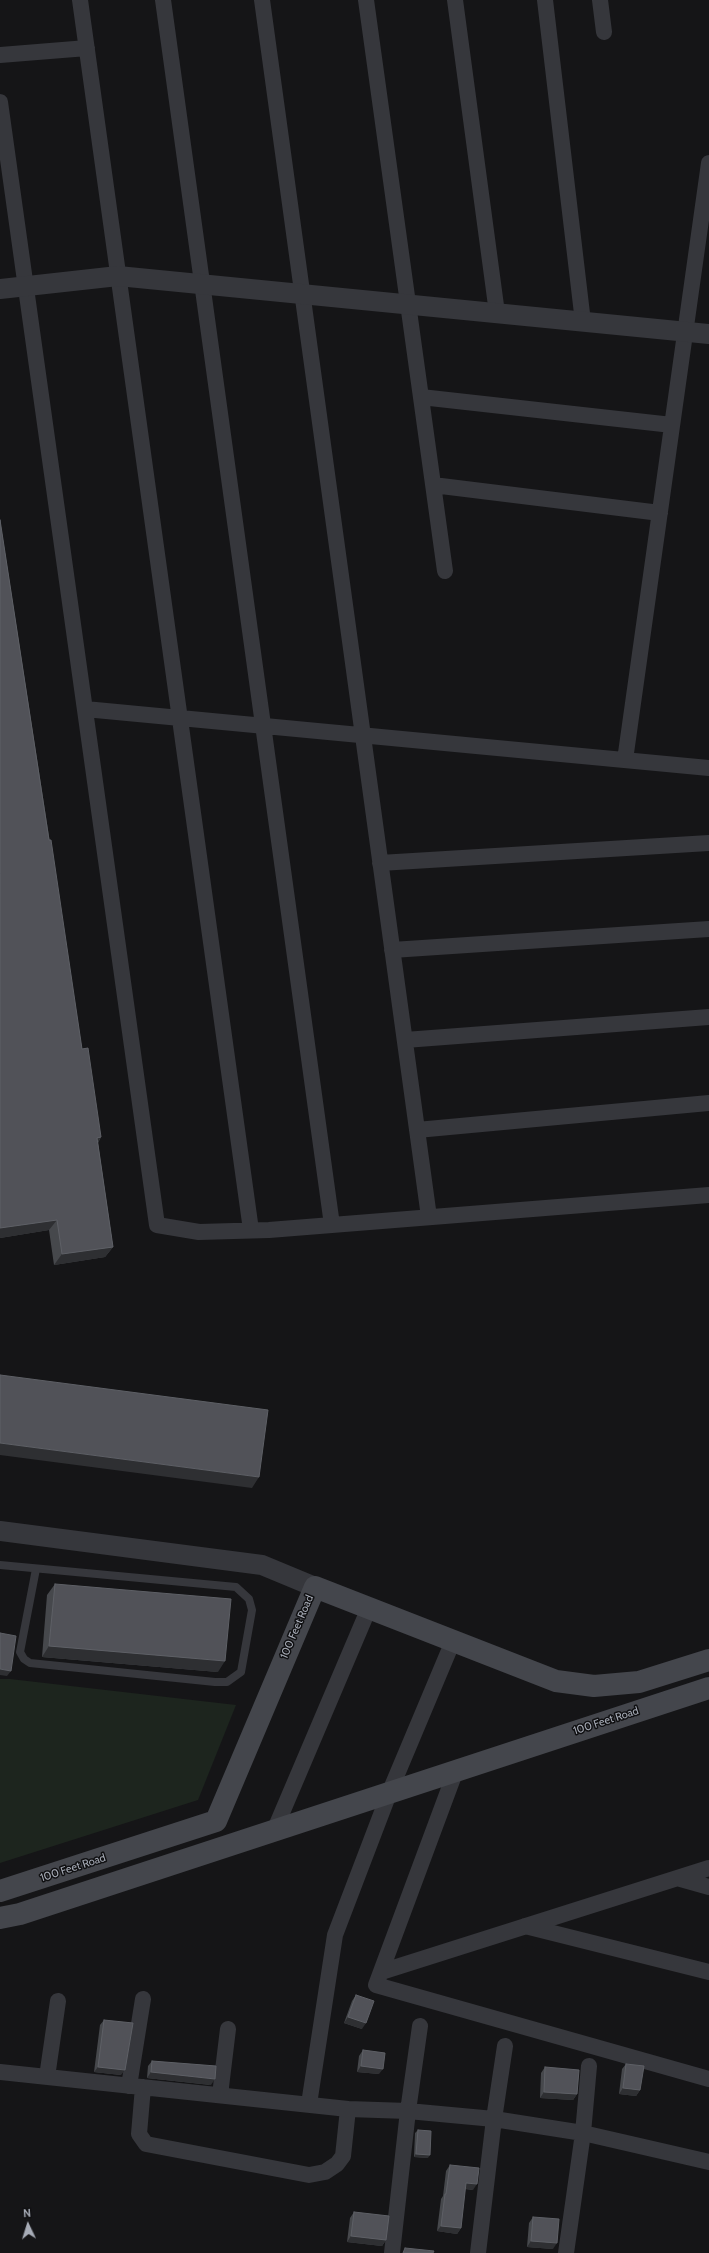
<!DOCTYPE html>
<html>
<head>
<meta charset="utf-8">
<style>
	body { margin:0 }
	#map { position:relative; width:709px; height:2253px; overflow:hidden; background:#151517; font-family:Cabin,sans-serif }
	canvas { display:block }
	.north { position:absolute; left:8px; top:2205px; width:40px; height:40px; -webkit-text-stroke:3px #101012; paint-order:stroke; rotate:356deg; font-size:11px; font-weight:700; line-height:16px; text-align:center; color:#a7acb7 }
	.north::after { content:''; display:block; margin:auto; width:14px; height:18px; background:#a7acb7; clip-path:polygon(50% 0,100% 100%,50% 72%,0 100%) }
</style>
</head>
<body>
<div id="map">
<canvas width="709" height="2253"></canvas>
<div class="north">N</div>
</div>
<script>
const context = document.querySelector('canvas').getContext('2d');
context.lineJoin = 'round';
function fillPath(path, color) {
  context.fillStyle = color;
  context.fill(path, 'evenodd');
}
function toPath(rows) {
  const path = new Path2D();
  for (const r of rows) {
    path.moveTo(r[0], r[1]);
    for (let i = 2; i < r.length; i += 2) path.lineTo(r[i], r[i + 1]);
  }
  return path;
}
function stroke(path, color, width, dash) {
  context.strokeStyle = color;
  context.lineWidth = width;
  context.lineCap = dash ? 'butt' : 'round';
  context.setLineDash(dash || []);
  context.stroke(path);
}
function label(font, color, halo, rows, align = 'center') {
  context.font = font + ' Cabin,sans-serif';
  context.lineWidth = 3;
  context.setLineDash([]);
  context.textBaseline = 'middle';
  context.strokeStyle = halo;
  context.fillStyle = color;
  for (const [text, x, y, turn = 0] of rows) {
    context.save();
    context.translate(x, y);
    context.rotate((+turn || 0) * Math.PI / 180);
    context.textAlign = isNaN(turn) ? turn : align;
    if (halo) context.strokeText(text, 0, 0);
    context.fillText(text, 0, 0);
    context.restore();
  }
}
const green = toPath([
	[0,1679,10,1679,236,1705,198,1800,0,1863]
]);
const service = toPath([
	[0,1565,236,1587,249,1599,252,1610,241,1672,227,1682,215,1682,30,1663,24,1659,20,1652,36,1569]
]);
const minor = toPath([
	[80,0,251,1230],
	[163,0,332,1225],
	[262,0,429,1217],
	[366,0,445,571],
	[455,0,497,313],
	[545,0,583,322],
	[600,0,604,32],
	[0,55,87,48],
	[0,102,157,1225,199,1232,269,1230,709,1195],
	[421,397,672,425],
	[433,485,660,513],
	[85,709,709,768],
	[625,760,709,163],
	[380,863,709,843],
	[392,950,709,929],
	[405,1040,709,1017],
	[417,1130,709,1103],
	[456,1770,376,1985,709,2079],
	[275,1829,369,1608],
	[677,1878,709,1887],
	[525,1926,709,1972],
	[381,1972,709,1868],
	[420,2026,408,2111,494,2119,505,2046],
	[589,2066,583,2133,709,2162],
	[0,2072,348,2109,408,2111,392,2253],
	[47,2077,58,2001],
	[129,2086,143,1999],
	[143,2087,139,2134,146,2144,309,2175,325,2172,337,2164,343,2156,348,2109],
	[220,2095,228,2029],
	[309,2104,335,1935,390,1791,453,1641],
	[478,2253,494,2119,583,2133,566,2253]
]);
const tertiary = toPath([
	[0,289,118,276,709,334],
	[0,1531,262,1565,315,1587]
]);
const secondary = toPath([
	[0,1891,216,1821,315,1587,556,1681,594,1686,639,1682,709,1660],
	[0,1918,20,1914,709,1688]
]);
const wall = toPath([
	[0,520,82,1049,101,1137,98,1143,113,1247,105,1257,54,1265,49,1230,0,1238],
	[55,1584,218,1672,42,1657,47,1595],
	[356,1995,362,2029,344,2023,352,2001],
	[104,2020,121,2075,94,2072,100,2025],
	[363,2050,379,2074,357,2072,359,2056],
	[152,2061,211,2085,147,2078,148,2066],
	[626,2064,640,2090,636,2096,619,2094,622,2069],
	[545,2067,577,2094,573,2100,540,2098,541,2073],
	[418,2130,428,2158,414,2157,415,2133],
	[450,2165,473,2190,465,2189,461,2228,457,2234,437,2231,441,2199,443,2196,446,2171],
	[354,2212,386,2240,382,2246,347,2242,350,2218],
	[533,2217,553,2249,527,2247,529,2223]
]);
const shadedWall = toPath([
	[101,1137,94,1148,97,1138],
	[57,1220,49,1230,0,1238,0,1228],
	[113,1247,105,1257,54,1265,62,1254],
	[0,1443,259,1477,252,1488,0,1455],
	[49,1646,225,1661,218,1672,42,1657],
	[0,1669,11,1671,7,1676,0,1675],
	[348,2017,366,2023,362,2029,344,2023],
	[361,2066,383,2069,379,2074,357,2072],
	[98,2067,125,2070,121,2075,94,2072],
	[151,2072,215,2079,211,2085,147,2078],
	[623,2088,640,2090,636,2096,619,2094],
	[544,2092,577,2094,573,2100,540,2098],
	[416,2154,430,2155,428,2158,414,2157],
	[466,2183,477,2184,473,2190,462,2188],
	[441,2226,461,2228,457,2234,437,2231],
	[351,2236,386,2240,382,2246,347,2242],
	[531,2241,557,2243,553,2249,527,2247]
]);
const building = toPath([
	[0,520,49,840,51,840,82,1049,88,1048,101,1137,97,1138,113,1247,62,1254,57,1220,0,1228,0,520],
	[0,1375,268,1410,259,1477,0,1443,0,1375],
	[55,1584,231,1599,225,1661,49,1646,55,1584],
	[0,1633,16,1636,11,1671,0,1669,0,1633],
	[356,1995,374,2001,366,2023,348,2017,356,1995],
	[104,2020,133,2023,125,2070,98,2067,104,2020],
	[363,2050,385,2053,383,2069,361,2066,363,2050],
	[152,2061,216,2066,215,2079,151,2072,152,2061],
	[626,2064,644,2066,640,2090,623,2088,626,2064],
	[545,2067,579,2070,577,2094,544,2092,545,2067],
	[418,2130,431,2131,430,2155,416,2154,418,2130],
	[450,2165,479,2168,477,2184,466,2183,461,2228,441,2226,445,2194,446,2194,450,2165],
	[354,2212,389,2216,386,2240,351,2236,354,2212],
	[533,2217,559,2219,557,2243,531,2241,533,2217],
	[405,2248,434,2251,433,2253,403,2253,405,2248]
]);
const streetNames = [
	["100 Feet Road",297,1627,-67],
	["100 Feet Road",606,1721,-18],
	["100 Feet Road",73,1868,-18]
];
fillPath(green, '#1d251e');
stroke(service, '#36373c', 8);
stroke(minor, '#36373c', 16);
stroke(tertiary, '#36373c', 20);
stroke(secondary, '#44464c', 22);
fillPath(wall, '#46484c');
fillPath(shadedWall, '#2e2f32');
fillPath(building, '#515258');
stroke(building, '#5e6066', 1);
label('11px', '#a7acb7', '#101012', streetNames);
</script>
</body>
</html>
